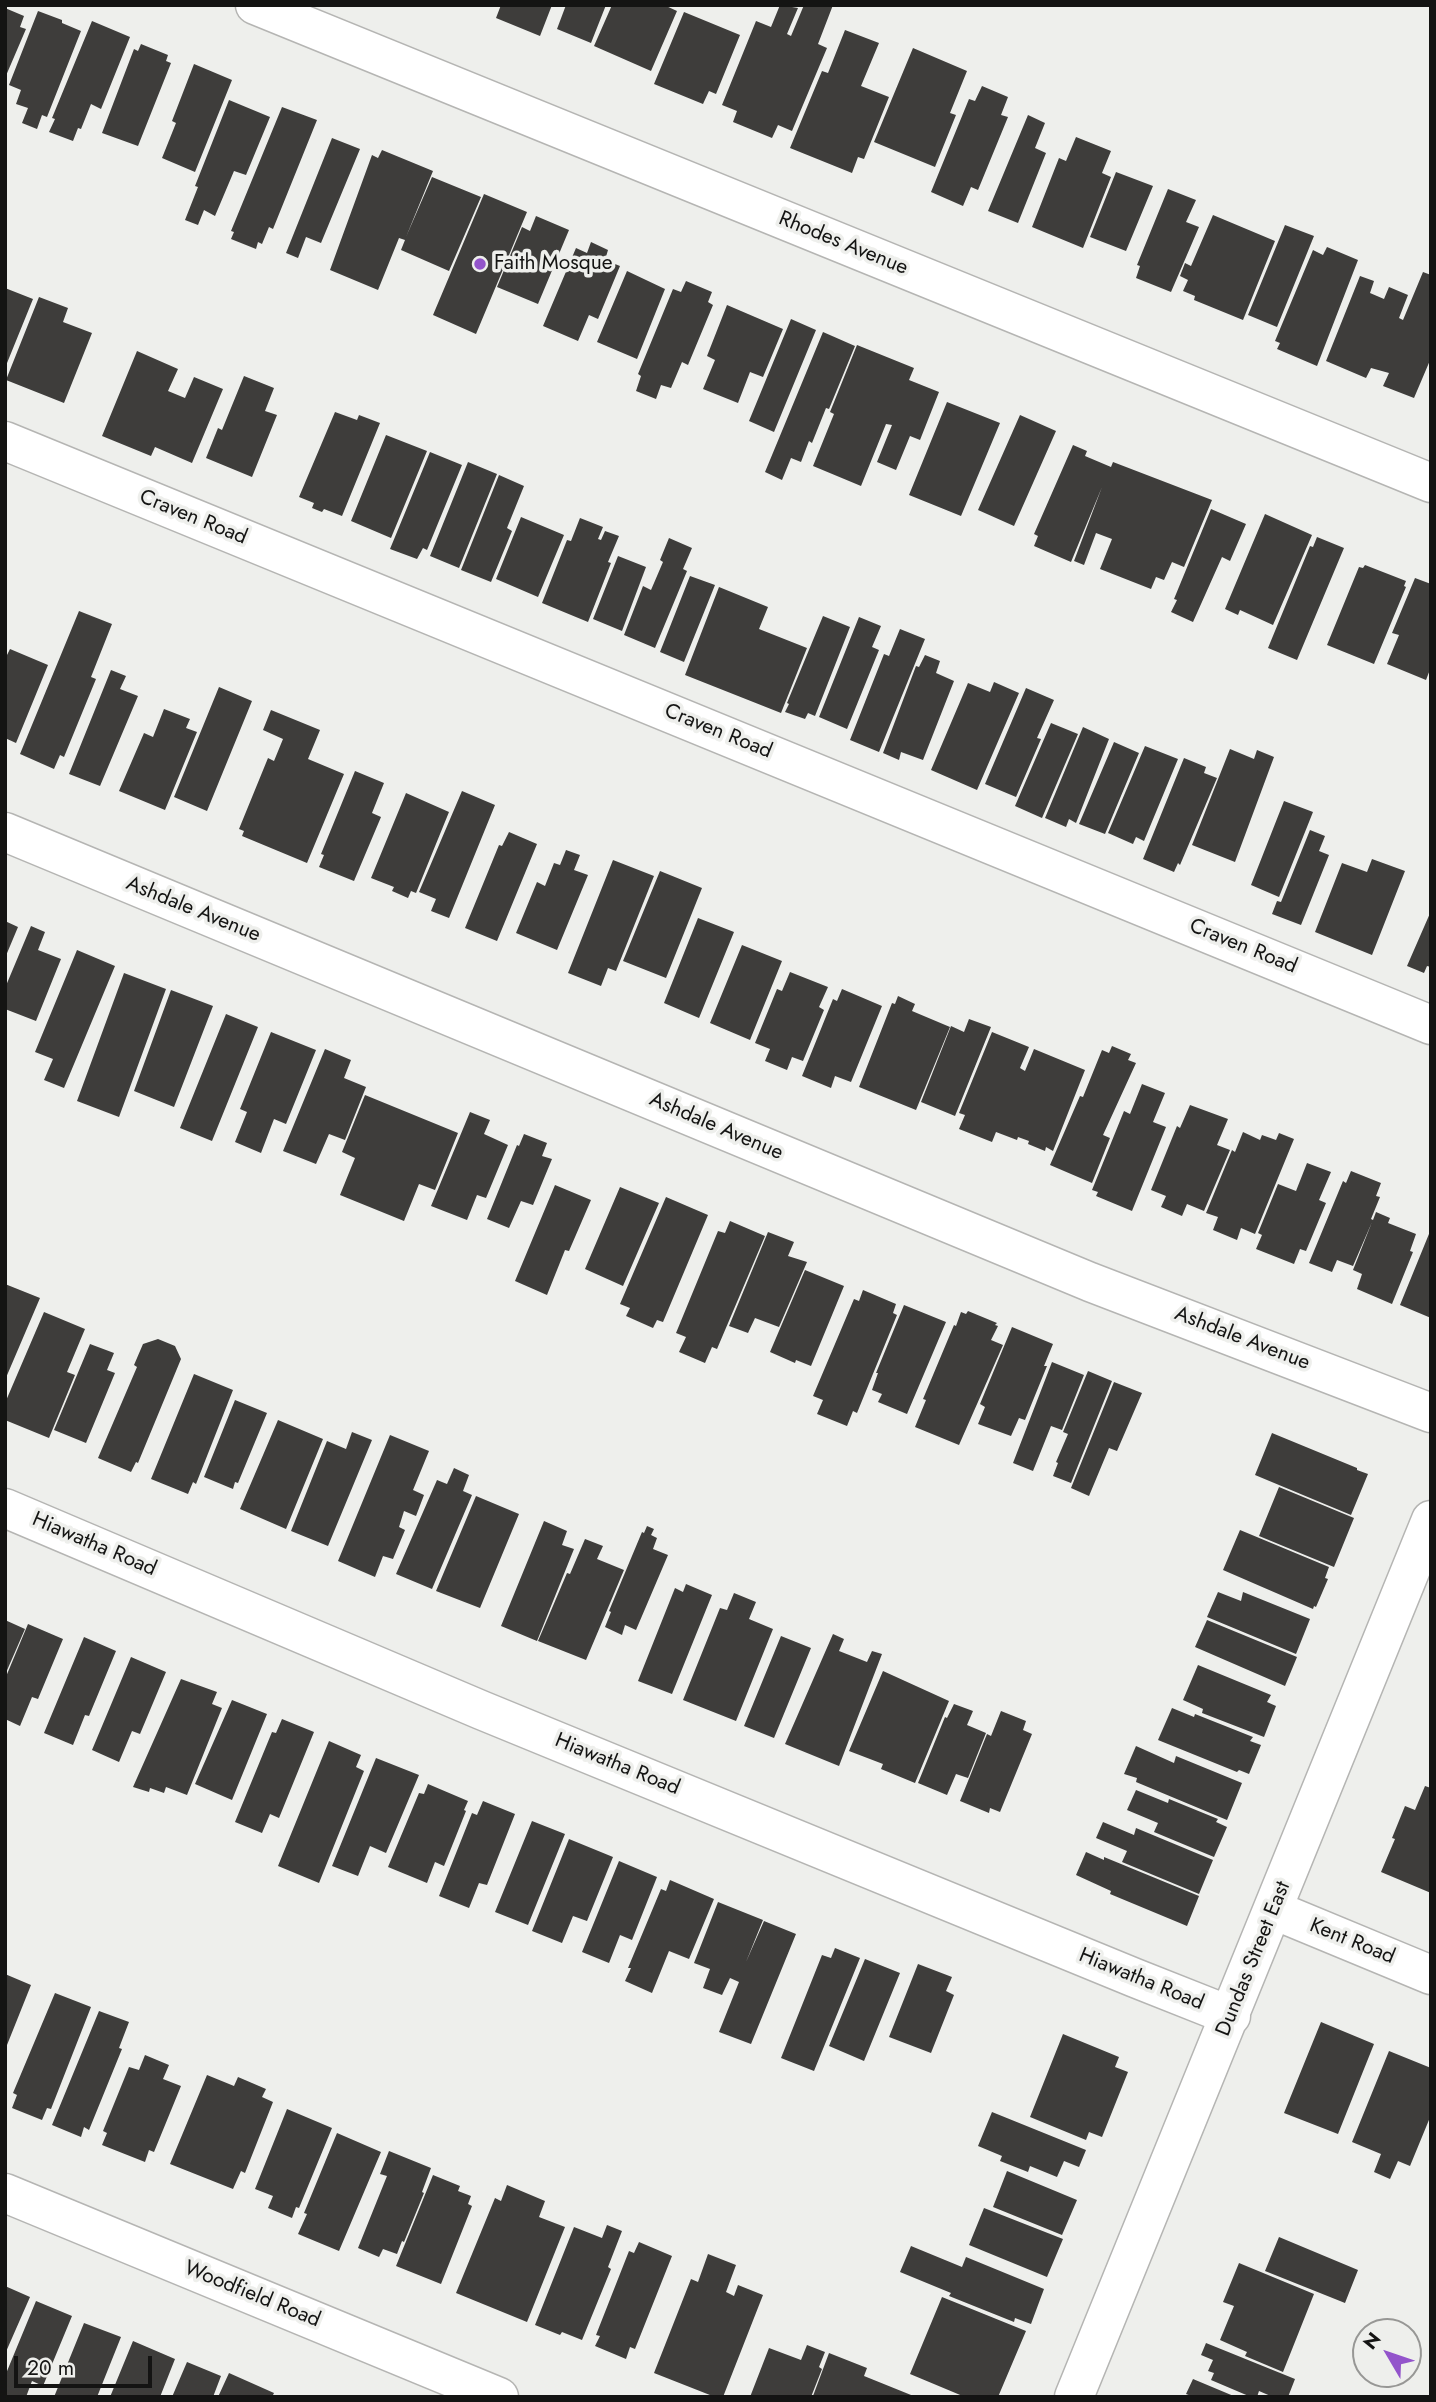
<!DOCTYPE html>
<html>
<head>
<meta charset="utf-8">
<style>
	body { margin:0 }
	#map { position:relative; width:1436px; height:2402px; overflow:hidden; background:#eeefec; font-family:Jost,sans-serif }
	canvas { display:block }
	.frame { position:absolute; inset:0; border:7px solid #141413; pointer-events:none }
	.north { position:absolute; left:1352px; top:2318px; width:70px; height:70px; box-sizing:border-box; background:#eeefec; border:2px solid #979795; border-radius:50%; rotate:309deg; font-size:19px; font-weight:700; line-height:28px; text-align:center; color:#141413 }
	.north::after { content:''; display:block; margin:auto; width:24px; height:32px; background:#9354cb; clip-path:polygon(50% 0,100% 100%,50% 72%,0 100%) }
	.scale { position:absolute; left:14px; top:2356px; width:138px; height:32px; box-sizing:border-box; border:4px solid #141413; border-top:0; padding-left:9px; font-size:21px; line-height:24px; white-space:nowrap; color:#141413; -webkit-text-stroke:5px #eeefec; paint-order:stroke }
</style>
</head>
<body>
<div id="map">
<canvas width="1436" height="2402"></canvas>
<div class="frame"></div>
<div class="north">N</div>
<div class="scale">20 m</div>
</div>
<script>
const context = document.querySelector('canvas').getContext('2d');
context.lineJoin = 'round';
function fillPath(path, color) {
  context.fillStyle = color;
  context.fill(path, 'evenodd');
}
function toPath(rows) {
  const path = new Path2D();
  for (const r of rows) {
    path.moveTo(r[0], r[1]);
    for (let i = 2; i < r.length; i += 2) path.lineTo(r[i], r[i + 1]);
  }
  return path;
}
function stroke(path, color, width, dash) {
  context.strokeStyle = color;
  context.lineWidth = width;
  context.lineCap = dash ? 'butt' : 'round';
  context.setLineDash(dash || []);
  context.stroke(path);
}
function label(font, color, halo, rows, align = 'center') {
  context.font = font + ' Jost,sans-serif';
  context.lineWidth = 7;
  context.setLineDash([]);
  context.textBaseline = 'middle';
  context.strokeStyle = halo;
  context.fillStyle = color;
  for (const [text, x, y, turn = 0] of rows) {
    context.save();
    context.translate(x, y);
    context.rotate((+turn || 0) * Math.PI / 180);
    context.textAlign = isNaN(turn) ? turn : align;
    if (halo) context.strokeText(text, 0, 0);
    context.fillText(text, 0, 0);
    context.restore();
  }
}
const building = toPath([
	[501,5,552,5,540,36,496,18],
	[566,5,606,5,591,43,557,29],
	[612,5,664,5,677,11,651,71,594,46],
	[780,5,798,8,787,34,791,36,804,5,833,5,818,44,827,48,792,131,778,125,772,138,733,122,737,111,722,105,756,21,771,27],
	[5,8,24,16,20,27,26,29,5,78],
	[38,11,62,20,62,23,81,31,47,117,42,115,37,129,22,123,28,108,16,104,21,90,9,85],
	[684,12,740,35,716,94,709,91,703,104,654,84],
	[92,21,130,37,101,109,91,104,81,129,78,128,73,141,49,132,55,119,52,118],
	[845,30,879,43,861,86,889,97,864,159,858,157,852,173,790,148,822,71,828,73],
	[141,44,168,55,166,61,171,63,138,146,102,133,134,49,138,51],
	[913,48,967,71,950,113,956,115,935,167,874,142],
	[194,64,232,80,195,172,162,158,176,123,172,121],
	[982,86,1008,97,1001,115,1008,117,978,190,971,187,963,206,931,192,969,99,975,101],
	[229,100,270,117,246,175,234,171,215,216,204,210,198,225,185,220,198,187,195,186],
	[282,107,317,120,273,229,269,227,262,244,258,242,256,249,231,239,234,232,231,231],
	[1028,115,1045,123,1035,148,1046,153,1018,223,988,211],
	[1076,137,1111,151,1102,173,1111,177,1083,248,1032,227,1059,158,1066,161],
	[332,138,360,149,321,243,306,237,298,258,286,253],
	[382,150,433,171,406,237,432,177,481,197,449,271,401,250,405,240,399,238,378,290,330,270,372,155,378,158],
	[1116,172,1153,186,1126,251,1090,237],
	[1168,189,1196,200,1186,222,1199,227,1171,292,1136,278,1140,266,1137,265],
	[484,194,527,212,476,334,433,315],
	[1213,215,1275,241,1243,320,1194,300,1195,296,1183,291,1188,280,1180,276,1185,263,1191,266],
	[536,216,569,230,538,304,497,287,522,227,530,231],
	[1285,225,1314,236,1277,327,1248,315],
	[591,242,608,250,605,260,620,266,598,319,589,315,578,341,543,326,576,248,587,253],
	[1327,247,1358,260,1317,366,1277,349,1280,343,1275,341,1313,250,1323,255],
	[627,271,665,289,637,359,597,342],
	[1423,272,1431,275,1431,358,1414,398,1383,386,1389,373,1371,368,1366,378,1326,361,1360,276,1374,281,1370,293,1384,299,1389,287,1408,295,1399,318,1403,320],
	[686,281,712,292,708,302,713,305,688,365,682,362,671,388,661,385,656,399,636,391,641,376,638,374,673,289,681,292],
	[5,288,33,299,5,368],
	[39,297,68,308,63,322,92,333,64,403,6,380],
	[727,305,783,329,763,377,750,372,738,403,703,389,715,360,707,356],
	[791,319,816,330,774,432,749,421],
	[823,332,855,346,829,409,826,408,812,443,809,441,801,462,791,458,782,480,765,472],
	[857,345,914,368,909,380,939,392,920,440,910,436,896,470,877,462,892,425,886,424,861,486,813,466,834,414,830,412],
	[137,351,178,369,168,391,185,398,194,377,223,389,192,463,155,447,151,456,102,436],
	[244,376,274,388,265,411,277,415,252,477,206,458,218,428,222,430],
	[947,402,1000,423,961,516,909,495],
	[335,412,357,420,359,415,380,423,342,516,324,509,322,512,312,508,314,503,299,497],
	[1020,415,1056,431,1014,526,978,510],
	[386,435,427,451,391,538,351,521],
	[1073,445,1087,451,1085,456,1111,467,1113,462,1212,500,1184,567,1172,562,1164,580,1156,577,1151,589,1100,569,1112,539,1096,533,1084,565,1074,561,1102,487,1071,562,1034,546,1038,536,1034,534],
	[430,452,462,465,427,550,423,548,417,559,390,549],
	[468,462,497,474,459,568,430,556],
	[499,475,524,486,507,528,512,531,491,582,461,570],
	[1211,509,1246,524,1230,561,1222,557,1193,622,1171,612,1177,600,1174,599],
	[1265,514,1312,535,1273,625,1240,610,1238,615,1225,609],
	[521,517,564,535,538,597,496,579],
	[580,518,603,527,598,539,601,540,605,531,619,536,608,562,611,563,588,622,542,603,567,540,571,541],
	[1317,537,1344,548,1297,660,1268,648,1310,546,1313,547],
	[669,538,692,548,683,569,687,571,655,648,624,635,643,586,651,590,663,562,660,560],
	[618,556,646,567,622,631,593,619],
	[1365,565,1406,581,1404,586,1406,587,1374,664,1327,645,1359,567,1363,568],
	[690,576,715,585,684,662,660,652],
	[1415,578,1431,584,1431,667,1426,680,1387,664,1399,635,1392,633],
	[719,587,768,607,759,629,807,648,781,713,685,675],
	[79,611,112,624,91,677,96,679,64,757,60,755,54,769,20,754],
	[823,616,850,627,815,716,808,713,805,719,785,712,789,704,787,703],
	[859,617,881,626,872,647,879,650,847,729,819,717],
	[900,629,925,639,879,752,850,740,884,654,889,656],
	[10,649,48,665,16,743,5,738,5,659],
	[925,655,940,661,936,673,954,681,923,760,901,752,899,760,883,753,916,666,919,667],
	[111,670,126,676,120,689,138,696,100,786,69,774],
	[994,682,1019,693,977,790,931,770,968,683,990,692],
	[219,687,252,701,207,811,174,797],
	[1026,688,1054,700,1037,738,1041,739,1016,797,985,784],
	[164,709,190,719,186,728,197,732,165,810,119,791,144,733,153,737],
	[271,710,320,730,308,759,344,774,307,863,242,836,244,831,239,829,268,758,274,761,283,739,263,730],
	[1051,723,1078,734,1042,818,1015,806],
	[1083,727,1109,739,1076,823,1069,819,1066,827,1045,818],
	[1114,742,1139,753,1105,834,1079,824],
	[1145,746,1178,759,1144,841,1136,837,1133,844,1108,833],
	[1230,749,1254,759,1257,750,1274,757,1235,862,1192,845],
	[1184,758,1206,767,1204,773,1217,778,1180,865,1178,863,1174,872,1143,859],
	[355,771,384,783,372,813,381,817,354,881,319,867,324,855,321,854],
	[462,791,495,805,449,918,431,911,436,899,419,892],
	[406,793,449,812,416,893,411,891,408,898,392,891,394,887,371,878],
	[1284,801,1313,812,1279,897,1251,885],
	[1310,830,1325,836,1319,851,1329,855,1301,925,1272,914,1277,901,1281,902],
	[509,832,537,844,497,941,465,928,499,845,502,846],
	[566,850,580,855,574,870,588,875,557,950,516,933,537,882,545,886,554,863,560,865],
	[1372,859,1405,871,1372,955,1315,932,1342,863,1367,872],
	[613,860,654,876,616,971,608,968,601,986,568,973],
	[660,871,702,888,666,978,623,961],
	[1431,911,1431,967,1427,966,1424,973,1407,966],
	[698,918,734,932,699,1018,664,1003],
	[5,921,18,927,5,958],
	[31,926,45,932,38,950,61,959,36,1021,5,1009,5,988],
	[742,945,782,961,750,1040,710,1023],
	[77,950,115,966,64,1088,44,1080,53,1059,35,1052],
	[790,972,828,987,819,1007,824,1010,803,1061,792,1057,787,1070,765,1061,770,1049,755,1043,777,989,782,991],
	[124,973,166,989,119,1117,77,1101],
	[842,989,882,1006,851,1082,835,1076,831,1088,802,1076,833,999,837,1001],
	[171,990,213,1006,174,1107,134,1091],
	[898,996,915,1004,912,1011,950,1027,916,1110,859,1087,892,1003,895,1004],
	[226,1014,258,1027,212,1141,180,1128],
	[969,1019,991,1027,955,1116,921,1102,951,1026,964,1032],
	[271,1032,316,1050,286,1124,274,1119,261,1153,235,1142,247,1112,240,1109],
	[992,1032,1029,1047,1020,1068,1025,1071,1034,1049,1085,1070,1053,1151,1046,1147,1045,1151,1028,1144,1029,1141,1018,1137,1017,1140,996,1132,992,1142,959,1129,965,1115,959,1113],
	[1112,1046,1131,1054,1128,1060,1136,1063,1103,1135,1110,1138,1092,1183,1050,1165,1080,1096,1083,1097,1102,1050,1109,1053],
	[325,1049,351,1060,344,1078,366,1087,345,1140,329,1134,316,1164,283,1151],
	[1142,1084,1165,1093,1153,1122,1166,1127,1132,1211,1096,1196,1098,1192,1092,1190,1124,1111,1130,1114],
	[365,1095,458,1133,435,1190,419,1184,404,1221,340,1195,355,1158,342,1152],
	[1190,1105,1228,1119,1217,1145,1230,1150,1204,1211,1187,1204,1182,1216,1161,1207,1166,1196,1151,1190,1177,1126,1180,1128],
	[470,1112,490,1120,484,1134,508,1145,486,1198,477,1195,467,1220,431,1206],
	[1243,1132,1260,1140,1262,1135,1276,1140,1279,1133,1294,1139,1255,1234,1241,1228,1237,1240,1213,1230,1218,1217,1206,1213,1232,1150,1235,1152],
	[524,1134,547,1143,542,1156,552,1159,533,1205,521,1201,509,1228,487,1219,517,1145,519,1146],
	[1307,1163,1331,1172,1319,1200,1326,1203,1306,1251,1300,1249,1294,1264,1256,1249,1262,1235,1258,1233,1278,1184,1296,1191],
	[1351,1171,1381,1183,1376,1196,1380,1197,1371,1219,1373,1220,1376,1212,1390,1218,1388,1223,1416,1234,1410,1251,1413,1252,1392,1304,1357,1289,1362,1274,1353,1270,1372,1222,1353,1266,1337,1260,1332,1272,1309,1263,1343,1181,1346,1183],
	[555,1185,591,1200,569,1251,565,1250,547,1295,515,1281],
	[620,1187,659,1203,623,1286,585,1269],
	[666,1197,708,1215,663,1322,657,1320,653,1328,626,1316,630,1308,620,1304],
	[730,1221,765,1236,717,1349,712,1347,705,1363,679,1352,686,1337,676,1333,718,1231,725,1233],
	[1431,1229,1431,1318,1400,1305],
	[768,1232,794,1242,788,1256,807,1262,779,1327,755,1318,748,1333,729,1326],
	[805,1270,844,1286,811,1366,796,1360,795,1363,770,1352],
	[5,1284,40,1298,5,1380],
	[863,1290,896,1304,893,1313,897,1315,857,1413,853,1411,847,1426,817,1414,823,1400,813,1396,854,1299,859,1301],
	[904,1305,946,1322,907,1414,878,1402,882,1394,872,1390,878,1373,876,1373],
	[968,1311,997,1323,995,1325,998,1326,991,1340,1003,1345,959,1445,915,1427,926,1400,923,1399,954,1325,956,1326,961,1312,966,1314],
	[44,1312,85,1329,67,1372,75,1375,49,1438,5,1420,5,1403],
	[1012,1327,1053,1344,1044,1366,1047,1366,1025,1420,1019,1418,1011,1436,978,1424,985,1407,980,1404],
	[158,1339,175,1346,181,1359,138,1463,136,1462,131,1472,98,1458,137,1367,134,1365,143,1344],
	[90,1344,114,1353,107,1370,115,1373,86,1443,54,1430],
	[1052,1362,1084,1375,1062,1430,1051,1426,1033,1471,1013,1463],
	[1088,1371,1112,1381,1071,1483,1053,1476,1058,1463,1056,1462,1068,1434,1063,1432],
	[194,1374,233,1390,196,1484,193,1482,188,1494,151,1479],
	[1114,1382,1142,1393,1117,1451,1109,1448,1089,1496,1071,1488],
	[235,1400,267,1413,238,1483,235,1482,233,1489,204,1477],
	[278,1420,323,1439,286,1529,240,1509],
	[352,1432,372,1440,328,1546,291,1531,327,1441,346,1449],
	[1272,1433,1357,1468,1357,1470,1368,1474,1351,1515,1255,1475],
	[390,1435,429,1451,413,1490,424,1495,416,1516,404,1511,399,1527,405,1530,393,1559,383,1556,375,1577,338,1561],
	[454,1468,469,1475,463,1491,472,1495,432,1589,396,1574,437,1480,447,1484],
	[1279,1487,1354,1518,1334,1567,1259,1536],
	[476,1496,519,1514,480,1608,436,1591],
	[544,1521,567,1531,562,1545,574,1549,537,1641,501,1626],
	[647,1526,654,1529,651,1535,657,1538,653,1549,668,1555,636,1630,625,1625,622,1635,605,1627,611,1612,609,1611,642,1532,644,1533],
	[1240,1530,1329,1567,1325,1578,1328,1579,1316,1607,1314,1606,1313,1609,1223,1570],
	[585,1539,603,1546,597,1559,624,1570,586,1660,538,1641,567,1573,570,1574],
	[686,1584,712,1595,672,1694,638,1681,675,1588,683,1592],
	[1218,1592,1241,1601,1243,1592,1310,1619,1296,1654,1207,1617],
	[734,1593,756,1602,749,1619,773,1629,736,1721,683,1700,720,1608,727,1610],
	[5,1620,25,1629,5,1675],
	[1207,1620,1297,1657,1285,1686,1195,1647],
	[28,1624,63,1639,38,1699,32,1697,20,1726,5,1719,5,1679],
	[833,1634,844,1639,839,1651,867,1662,872,1651,882,1654,839,1766,785,1744],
	[781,1636,811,1648,774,1738,744,1726],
	[84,1637,116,1651,89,1716,85,1715,73,1745,44,1733],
	[131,1657,166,1672,140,1734,132,1731,119,1762,92,1750],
	[1198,1665,1271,1695,1267,1702,1276,1706,1264,1737,1202,1713,1203,1709,1183,1700],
	[883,1671,949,1701,915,1783,881,1769,883,1764,849,1751],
	[181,1679,217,1692,212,1704,222,1708,187,1795,166,1787,164,1793,150,1788,149,1792,133,1787],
	[232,1700,267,1714,232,1800,195,1784],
	[954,1704,973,1711,967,1725,986,1733,968,1778,956,1774,947,1795,918,1783,945,1717,947,1718],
	[1172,1708,1194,1717,1195,1714,1253,1737,1250,1741,1261,1745,1249,1774,1239,1770,1237,1772,1158,1740],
	[1001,1711,1026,1721,1023,1730,1032,1734,1000,1812,990,1808,989,1813,960,1801,987,1734,991,1736],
	[282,1719,314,1732,279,1818,270,1814,262,1833,235,1822,272,1732,276,1733],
	[329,1741,361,1755,356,1767,364,1771,319,1883,278,1866],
	[1136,1746,1174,1763,1176,1756,1242,1783,1227,1820,1136,1782,1137,1778,1124,1774],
	[376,1758,419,1775,386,1853,370,1846,358,1876,332,1866],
	[428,1784,468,1801,464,1810,466,1811,444,1866,435,1862,427,1883,388,1867,419,1793,424,1794],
	[1425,1786,1431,1788,1431,1893,1381,1872,1395,1839,1392,1838,1405,1806,1415,1810],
	[1136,1790,1168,1803,1169,1799,1218,1819,1216,1822,1227,1827,1214,1857,1154,1832,1158,1823,1127,1810],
	[483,1801,515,1814,487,1885,479,1883,469,1908,439,1896,472,1813,477,1815],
	[532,1821,565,1834,528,1925,495,1912],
	[1103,1822,1134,1835,1136,1828,1213,1860,1199,1894,1122,1862,1127,1851,1096,1838],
	[569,1839,613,1857,587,1921,573,1916,562,1943,532,1931],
	[1086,1852,1104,1860,1104,1857,1199,1896,1187,1926,1110,1894,1111,1891,1076,1875],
	[619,1861,657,1877,632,1940,620,1935,609,1963,582,1952],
	[670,1880,714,1899,689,1959,669,1951,652,1993,625,1981,631,1968,628,1968,661,1889,666,1891],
	[718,1902,763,1920,746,1962,764,1921,796,1934,751,2044,719,2032,739,1982,730,1978,722,1995,703,1988,710,1969,694,1963],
	[835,1948,860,1958,814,2071,781,2058,822,1955,831,1958],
	[865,1959,900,1973,864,2061,829,2046],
	[918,1964,952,1977,946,1991,954,1995,931,2053,889,2037],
	[5,1974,31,1985,5,2050],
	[55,1993,91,2007,51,2109,47,2108,42,2120,12,2108,17,2095,13,2093],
	[99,2011,129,2022,119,2048,122,2049,89,2130,84,2127,81,2137,52,2125],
	[1321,2022,1374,2044,1338,2134,1284,2113],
	[1063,2034,1119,2057,1115,2067,1128,2072,1102,2137,1089,2132,1086,2140,1030,2117],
	[1389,2051,1431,2068,1431,2115,1410,2166,1398,2161,1390,2179,1374,2172,1381,2154,1352,2142],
	[145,2055,169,2065,163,2079,181,2086,154,2152,149,2150,145,2162,102,2145,107,2133,103,2131,129,2067,139,2070],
	[207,2075,234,2086,238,2077,266,2089,262,2097,273,2102,245,2173,241,2171,233,2189,170,2164],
	[287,2109,332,2128,299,2208,296,2207,292,2218,268,2208,273,2196,255,2189],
	[992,2112,1086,2150,1079,2167,1064,2161,1057,2177,1030,2166,1028,2172,1000,2161,1002,2156,978,2146],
	[337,2133,381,2152,339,2251,298,2234,307,2214,304,2213],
	[389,2151,431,2168,422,2192,424,2193,404,2242,402,2241,397,2254,383,2249,379,2257,358,2248,387,2176,380,2174],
	[1007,2171,1077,2200,1062,2235,993,2207],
	[433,2175,460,2186,458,2191,471,2196,468,2204,472,2206,441,2284,396,2266],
	[507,2185,545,2201,539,2217,565,2227,527,2322,456,2293,495,2198,501,2201],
	[984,2208,1063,2239,1047,2277,969,2245],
	[607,2225,622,2231,608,2267,611,2269,582,2340,562,2332,560,2335,535,2325,574,2227,602,2238],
	[1279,2237,1358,2270,1345,2303,1265,2271],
	[639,2242,672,2256,635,2349,630,2347,626,2359,595,2346,600,2336,596,2335,629,2251,634,2253],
	[911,2246,962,2267,966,2257,1044,2289,1031,2324,1015,2318,1014,2322,949,2296,951,2293,900,2272],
	[708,2254,736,2265,726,2292,734,2296,738,2285,763,2295,723,2397,715,2397,654,2373,691,2279,698,2282],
	[1239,2263,1314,2294,1283,2372,1245,2356,1247,2352,1220,2340,1234,2306,1223,2302],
	[5,2286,30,2297,5,2354],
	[942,2297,1026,2331,998,2397,965,2397,910,2374],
	[36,2301,72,2316,43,2386,32,2381,26,2397,7,2397,5,2376],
	[84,2323,121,2337,97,2397,54,2397],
	[133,2341,175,2359,160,2397,110,2397],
	[1206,2343,1295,2379,1288,2397,1273,2397,1259,2391,1257,2397,1251,2397,1211,2380,1214,2373,1208,2371,1213,2360,1201,2355],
	[807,2345,825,2352,819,2367,822,2369,811,2397,750,2397,769,2348,801,2360],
	[829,2353,867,2368,864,2376,916,2397,813,2396],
	[187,2362,221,2376,213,2397,172,2397],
	[229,2373,274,2393,272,2397,218,2397],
	[1193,2379,1236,2397,1194,2397,1186,2394]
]);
const minor = toPath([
	[255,5,1431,483],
	[5,441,1431,1025],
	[5,832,1090,1282,1431,1413],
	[5,1508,481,1710,1135,1978,1231,2016],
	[1274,1910,1431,1975],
	[5,2193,499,2397],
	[1074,2397,1431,1520]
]);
const markers = [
	[480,264,7,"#9354cb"]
];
const streetNames = [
	["Rhodes Avenue",843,244,22],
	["Craven Road",193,518,22],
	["Craven Road",718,732,22],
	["Ashdale Avenue",193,910,22],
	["Craven Road",1243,947,22],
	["Ashdale Avenue",716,1127,23],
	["Ashdale Avenue",1242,1339,21],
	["Hiawatha Road",94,1545,23],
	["Hiawatha Road",617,1765,22],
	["Kent Road",1352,1942,22],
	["Dundas Street East",1254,1959,-68],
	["Hiawatha Road",1141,1980,22],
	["Woodfield Road",252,2295,22]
];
const poiNames = [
	["Faith Mosque",494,264]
];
fillPath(building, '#3e3d3b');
stroke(minor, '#b5b5b3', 41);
stroke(minor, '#fff', 38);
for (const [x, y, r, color] of markers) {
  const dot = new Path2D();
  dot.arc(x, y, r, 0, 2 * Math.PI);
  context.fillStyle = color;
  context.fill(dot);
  stroke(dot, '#eeefec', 2.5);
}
label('21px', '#141413', '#eeefec', streetNames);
label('21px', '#141413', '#eeefec', poiNames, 'left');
</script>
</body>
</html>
